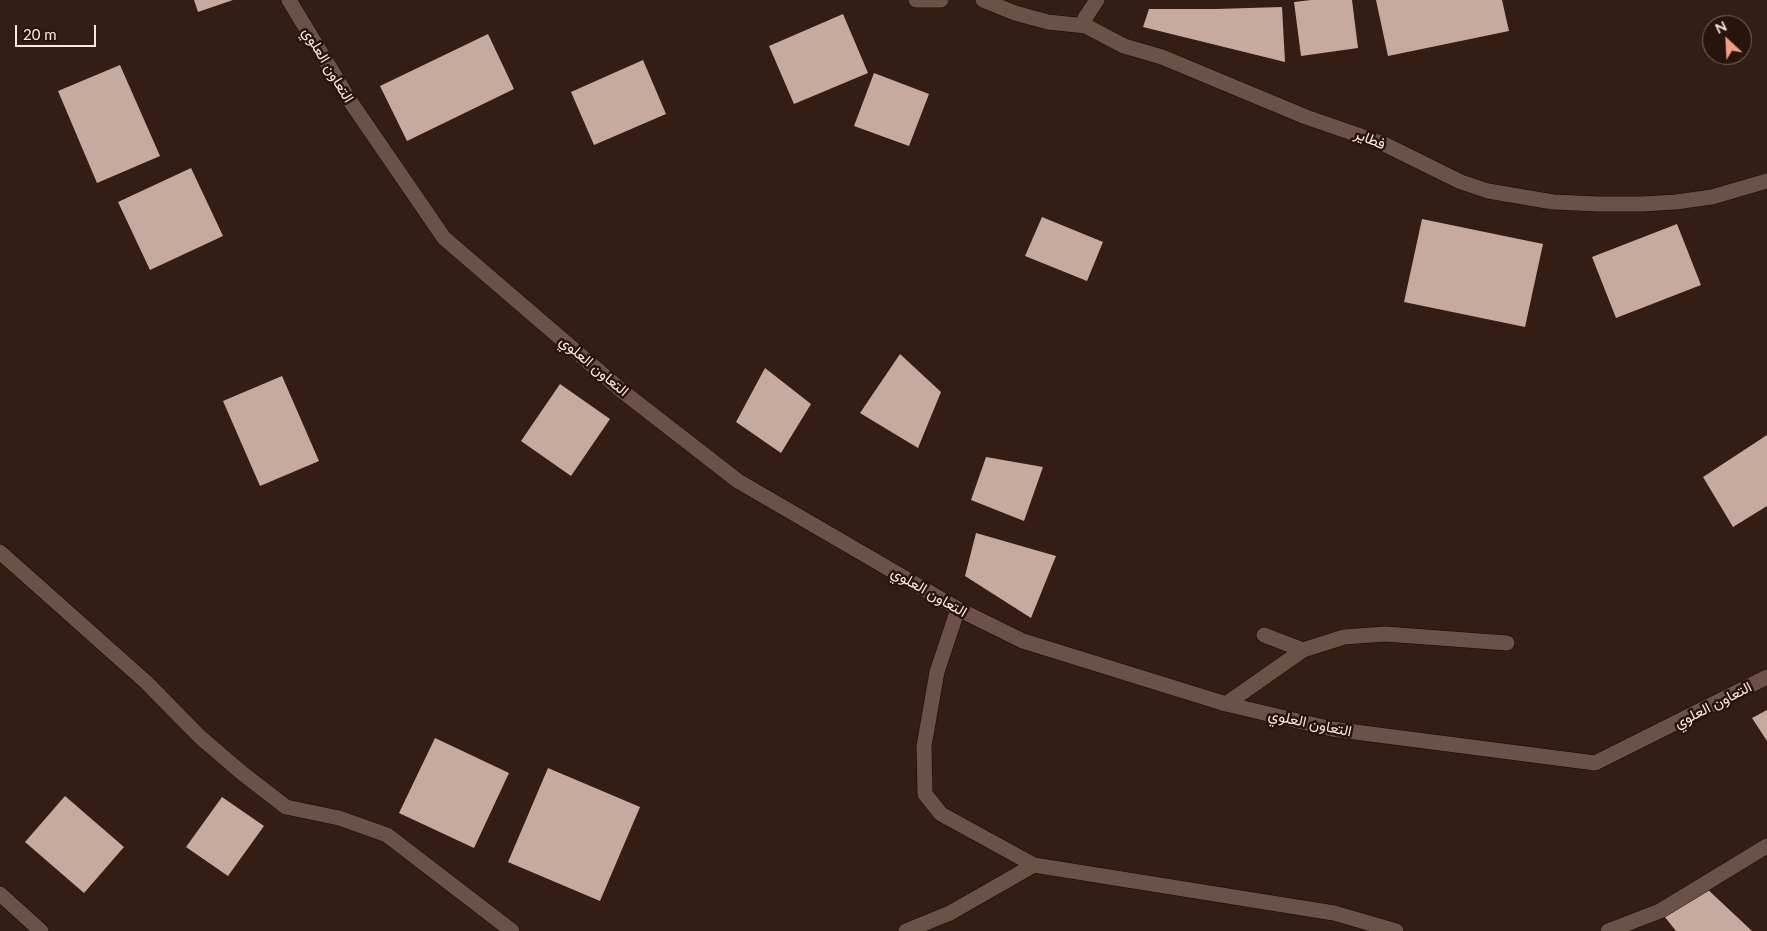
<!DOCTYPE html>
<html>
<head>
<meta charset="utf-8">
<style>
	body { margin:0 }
	#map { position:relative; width:1767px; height:931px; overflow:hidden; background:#331d14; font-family:Lato,sans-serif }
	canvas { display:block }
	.north { position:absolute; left:1702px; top:15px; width:50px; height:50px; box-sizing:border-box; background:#29140b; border:1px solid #7b6861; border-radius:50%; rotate:335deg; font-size:14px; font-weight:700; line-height:20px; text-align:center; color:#f7e7e1 }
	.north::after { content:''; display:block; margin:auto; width:18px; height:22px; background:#f39f84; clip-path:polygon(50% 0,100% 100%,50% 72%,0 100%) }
	.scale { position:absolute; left:15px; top:25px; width:81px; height:22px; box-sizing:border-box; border:2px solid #f7e7e1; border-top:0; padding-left:6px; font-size:15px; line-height:18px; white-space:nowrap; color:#f7e7e1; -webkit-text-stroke:4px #29140b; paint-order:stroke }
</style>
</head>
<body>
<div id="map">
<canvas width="1767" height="931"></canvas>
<div class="north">N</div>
<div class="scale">20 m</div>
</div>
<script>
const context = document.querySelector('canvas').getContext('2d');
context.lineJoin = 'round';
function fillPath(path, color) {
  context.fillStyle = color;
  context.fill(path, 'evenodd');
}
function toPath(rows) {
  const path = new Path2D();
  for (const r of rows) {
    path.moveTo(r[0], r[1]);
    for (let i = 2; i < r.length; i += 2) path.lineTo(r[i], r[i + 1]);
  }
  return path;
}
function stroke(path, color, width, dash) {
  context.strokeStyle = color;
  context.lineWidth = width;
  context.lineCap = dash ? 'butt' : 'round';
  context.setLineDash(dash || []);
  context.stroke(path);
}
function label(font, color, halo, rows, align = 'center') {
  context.font = font + ' Lato,Vazirmatn,sans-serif';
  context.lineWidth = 5;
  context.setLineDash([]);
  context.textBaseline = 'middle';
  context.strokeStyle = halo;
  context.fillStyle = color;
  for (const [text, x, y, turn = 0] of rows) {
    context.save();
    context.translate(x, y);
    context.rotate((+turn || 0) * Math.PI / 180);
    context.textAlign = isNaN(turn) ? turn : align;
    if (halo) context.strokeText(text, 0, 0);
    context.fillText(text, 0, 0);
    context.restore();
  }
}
const building = toPath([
	[194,0,233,0,198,12],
	[1311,0,1352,0,1358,48,1301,56,1294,2],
	[1376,0,1502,0,1509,31,1388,56],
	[1282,7,1285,62,1143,27,1149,9,1216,9],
	[843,14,868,73,794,104,769,46],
	[488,34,514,89,407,141,380,86],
	[643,60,666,114,594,145,571,92],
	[120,65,160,156,97,183,58,91],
	[874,73,929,94,909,146,854,126],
	[191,168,223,236,150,270,118,202],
	[1042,217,1103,242,1087,281,1025,256],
	[1422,219,1543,244,1525,327,1404,302],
	[1677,224,1701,285,1616,318,1592,257],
	[900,354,941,392,918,448,860,413],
	[765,368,811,404,781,453,736,422],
	[282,376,319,461,260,486,223,401],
	[560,384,610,419,571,476,521,441],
	[1767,435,1767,506,1733,527,1703,477],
	[986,457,1043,467,1024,521,971,500],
	[976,533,1056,556,1031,618,965,576],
	[1767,710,1767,741,1752,718],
	[435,738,509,773,474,848,399,813],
	[548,768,640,807,600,901,508,862],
	[65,796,124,847,84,893,25,842],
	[222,797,264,826,228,876,186,847],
	[1703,885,1752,931,1676,931,1660,911]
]);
const minor = toPath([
	[289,0,350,101,444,238,622,391,738,481,958,609,1023,641,1226,704,1332,729,1595,763,1767,677],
	[916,0,941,0],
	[983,0,1015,13,1048,22,1086,26,1124,46,1162,57,1306,117,1384,144,1461,182,1488,191,1553,202,1598,204,1642,204,1676,202,1712,197,1767,181],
	[1086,26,1085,18,1097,0],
	[0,552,146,682,200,737,242,773,286,807,339,818,387,835,512,931],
	[958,609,937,672,924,746,925,794,941,814,1034,865,1334,913,1396,931],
	[1264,635,1303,650],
	[1226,704,1303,650,1344,637,1385,634,1507,643],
	[0,894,41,931],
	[906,931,950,913,1034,865],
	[1608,931,1660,911,1767,846]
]);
const streetNames = [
	["التعاون العلوي",328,65,59],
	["فطاير",1370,139,22],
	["التعاون العلوي",594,366,40],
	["التعاون العلوي",929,592,30],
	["التعاون العلوي",1713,705,-27],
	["التعاون العلوي",1310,723,12]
];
fillPath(building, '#c7aa9e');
stroke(minor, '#1a0702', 16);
stroke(minor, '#6b5147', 15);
label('15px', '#f7e7e1', '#29140b', streetNames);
</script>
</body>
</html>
